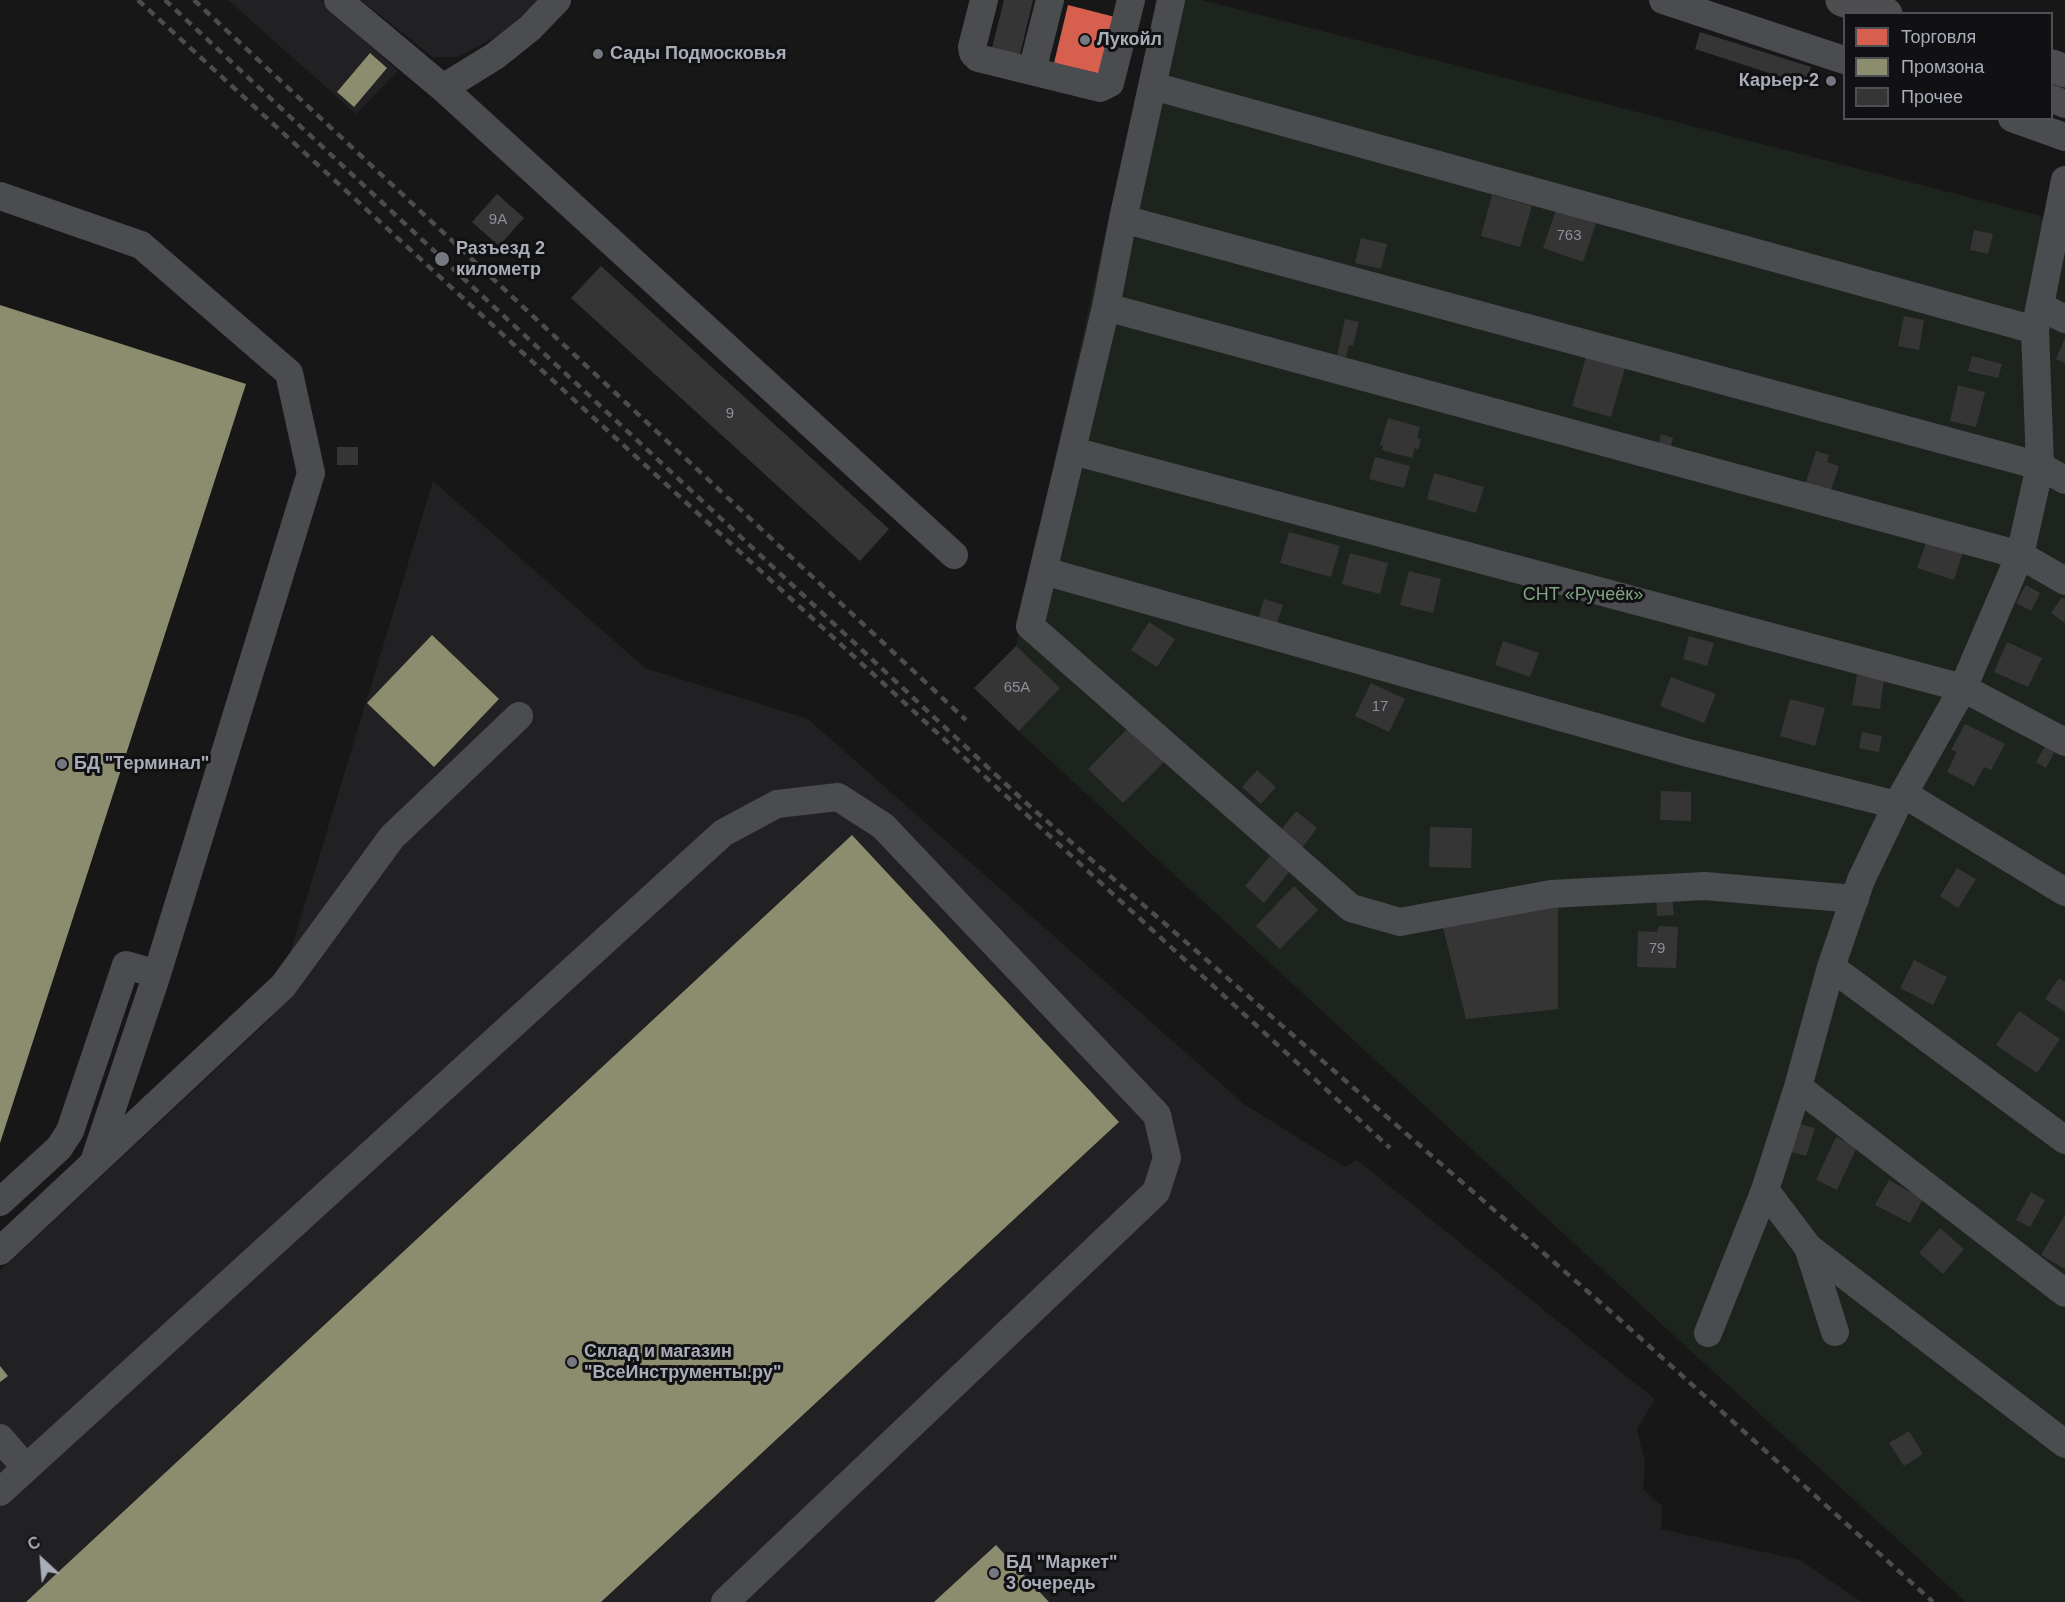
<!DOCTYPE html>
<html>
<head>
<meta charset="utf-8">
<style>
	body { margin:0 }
	#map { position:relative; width:2065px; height:1602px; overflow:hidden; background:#171717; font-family:Helvetica,sans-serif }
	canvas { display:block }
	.legend { position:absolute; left:1843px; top:12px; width:210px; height:108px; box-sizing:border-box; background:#111113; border:2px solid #4d4f55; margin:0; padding:8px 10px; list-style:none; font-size:18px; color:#a8adb8 }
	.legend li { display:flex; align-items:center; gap:12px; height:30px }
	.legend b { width:30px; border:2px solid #4d4f55 }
	.north { position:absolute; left:12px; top:1530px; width:60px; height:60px; -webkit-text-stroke:4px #111113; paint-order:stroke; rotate:334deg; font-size:16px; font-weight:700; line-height:24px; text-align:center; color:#a8adb8 }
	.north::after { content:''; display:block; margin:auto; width:21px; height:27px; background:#a8adb8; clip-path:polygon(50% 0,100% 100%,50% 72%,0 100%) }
</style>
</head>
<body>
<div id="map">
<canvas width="2065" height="1602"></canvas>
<ul class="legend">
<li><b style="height:16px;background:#d6604d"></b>Торговля</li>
<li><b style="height:16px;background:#8c8c6e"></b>Промзона</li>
<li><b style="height:16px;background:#353536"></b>Прочее</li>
</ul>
<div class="north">С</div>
</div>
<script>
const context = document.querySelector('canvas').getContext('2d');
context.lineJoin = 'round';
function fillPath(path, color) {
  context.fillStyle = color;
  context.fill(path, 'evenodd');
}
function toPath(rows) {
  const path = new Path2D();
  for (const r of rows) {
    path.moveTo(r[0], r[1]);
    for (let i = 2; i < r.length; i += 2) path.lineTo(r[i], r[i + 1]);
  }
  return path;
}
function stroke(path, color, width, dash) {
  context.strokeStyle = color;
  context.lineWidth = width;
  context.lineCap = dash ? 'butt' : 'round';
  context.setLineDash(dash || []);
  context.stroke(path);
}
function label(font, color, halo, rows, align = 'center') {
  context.font = font + ' Helvetica,sans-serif';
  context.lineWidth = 6;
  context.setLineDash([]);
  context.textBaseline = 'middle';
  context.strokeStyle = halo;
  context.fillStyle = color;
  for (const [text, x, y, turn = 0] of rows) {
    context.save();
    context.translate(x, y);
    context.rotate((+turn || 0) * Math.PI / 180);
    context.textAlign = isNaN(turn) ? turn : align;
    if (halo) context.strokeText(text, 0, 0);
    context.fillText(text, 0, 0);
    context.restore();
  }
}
const built = toPath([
	[228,0,320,0,398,71,356,114],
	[361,0,540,0,499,35,458,57,433,57],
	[433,481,645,668,808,719,1244,1104,1345,1167,1357,1160,1655,1399,1637,1429,1645,1462,1643,1489,1662,1506,1661,1529,1800,1560,1862,1602,0,1602,0,1271,270,1019]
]);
const green = toPath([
	[1157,0,1202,0,2038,215,2065,229,2065,1602,1966,1602,1693,1353,1002,716,1037,541]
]);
const shops = toPath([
	[1068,5,1115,17,1101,74,1054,63]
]);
const industry = toPath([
	[370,53,387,68,354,107,337,92],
	[0,305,246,384,0,1143],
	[432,635,499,699,434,767,367,703],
	[852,835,1119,1122,601,1602,26,1602],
	[0,1366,8,1376,0,1382],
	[996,1545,1049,1602,934,1602]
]);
const building = toPath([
	[1004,0,1033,0,1019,59,991,52],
	[1700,32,1811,67,1806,85,1695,49],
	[497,194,524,218,499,246,472,222],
	[1492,195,1532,206,1520,247,1481,236],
	[1556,210,1596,223,1583,262,1543,248],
	[1974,230,1993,234,1988,254,1970,250],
	[1361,238,1387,244,1381,269,1355,263],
	[601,266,889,529,860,561,571,298],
	[1904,316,1924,320,1919,350,1898,346],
	[1345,319,1359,322,1353,346,1349,345,1346,357,1337,355],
	[2065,338,2065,363,2056,359],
	[1972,356,2002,364,1998,378,1968,371],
	[1586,357,1625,368,1611,417,1572,406],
	[1958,385,1985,392,1976,427,1950,421],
	[1388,418,1420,427,1417,438,1421,439,1418,450,1415,448,1412,458,1382,450,1383,446,1380,445],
	[1661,434,1673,438,1670,450,1658,447],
	[337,447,358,447,358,465,337,465],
	[1816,451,1829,455,1827,462,1839,466,1829,496,1804,488],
	[1375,457,1410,466,1404,488,1369,479],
	[1434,473,1484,487,1476,513,1427,499],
	[1289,532,1340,546,1331,577,1280,563],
	[1927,540,1963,552,1954,580,1917,568],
	[1350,553,1388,563,1380,594,1342,584],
	[1409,571,1441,579,1433,613,1400,605],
	[2026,585,2040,593,2031,611,2016,603],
	[2062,597,2065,599,2065,623,2051,613],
	[1264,599,1283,605,1276,625,1258,620],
	[1149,622,1175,639,1157,667,1131,650],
	[1689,636,1714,643,1707,666,1683,659],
	[1503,641,1539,653,1530,677,1495,665],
	[2007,642,2042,658,2028,687,1994,672],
	[1016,646,1060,688,1019,731,974,688],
	[1857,675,1884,679,1880,709,1852,705],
	[1671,677,1716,694,1704,723,1660,706],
	[1371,683,1405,699,1389,732,1355,716],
	[1790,699,1825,708,1815,746,1780,736],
	[1965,724,2005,744,1991,770,1984,767,1974,786,1947,772,1957,752,1951,750],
	[1130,726,1165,761,1123,803,1088,769],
	[1862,732,1882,736,1879,752,1859,748],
	[2046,745,2055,751,2046,768,2036,762],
	[1257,770,1276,787,1261,804,1242,787],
	[1661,791,1691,792,1691,821,1660,820],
	[1296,811,1317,828,1299,852,1277,835],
	[1430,827,1472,828,1471,868,1429,867],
	[1270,856,1289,872,1264,903,1245,886],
	[1957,868,1976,879,1958,908,1940,896],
	[1294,886,1318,910,1280,949,1256,926],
	[1672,895,1674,915,1657,916,1656,896],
	[1558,904,1558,1009,1466,1019,1441,920],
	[1659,926,1678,927,1676,968,1637,967,1638,931,1657,932],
	[1914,960,1947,977,1933,1005,1900,988],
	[2059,978,2065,982,2065,1012,2045,999],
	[2019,1011,2060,1039,2037,1073,1996,1045],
	[1796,1123,1815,1128,1806,1156,1787,1151],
	[1836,1137,1857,1147,1837,1190,1816,1180],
	[1889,1180,1923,1199,1910,1223,1875,1205],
	[2031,1192,2045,1200,2030,1227,2016,1220],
	[2065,1215,2065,1269,2041,1255],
	[1940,1228,1964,1249,1943,1274,1919,1253],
	[1909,1431,1923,1454,1904,1466,1889,1443]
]);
const minor = toPath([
	[338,0,443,88,954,555],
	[984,0,972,47,973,53,978,58,1100,88,1110,83,1131,0],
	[1171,0,1123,219,1106,307,1030,626,1351,908,1400,922,1551,894,1705,886,1855,899],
	[1663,0,1844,60],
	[1032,71,1050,0],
	[1153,86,2035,330],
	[443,88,495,56,530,28,557,0],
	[2052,99,2065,104],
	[2012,118,2065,137],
	[0,196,141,245,289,373,311,473,157,974],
	[1123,219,2040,466,2065,480],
	[2040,306,2065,319],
	[1106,307,2020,555,2065,581],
	[1073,451,1963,688,2065,742],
	[1044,571,1688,753,1897,805],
	[1904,794,2065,892],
	[1831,967,2065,1140],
	[1798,1087,2065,1293],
	[0,1202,59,1148,70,1131,126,965,157,974,95,1159],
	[1808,1247,2065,1444],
	[0,1251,283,986,392,837,519,716],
	[1835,1332,1808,1247,1765,1190,1798,1087,1831,967,1861,880,1897,805,1963,688,2020,555,2040,466,2035,330,2065,180],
	[1708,1333,1765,1190],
	[0,1438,26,1468],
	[0,1492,723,833,777,804,838,797,883,826,1157,1115,1167,1158,1156,1192,725,1602]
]);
const highway = toPath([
	[1842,0,1886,14],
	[2052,66,2065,71]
]);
const rail = toPath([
	[138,0,1390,1148],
	[165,0,1025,802,1617,1317,1933,1602],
	[194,0,966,720]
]);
const markers = [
	[1085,40,6,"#757880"],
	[598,54,6,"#757880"],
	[1831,81,6,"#757880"],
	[442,259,8,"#757880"],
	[62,764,6,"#757880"],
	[572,1362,6,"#757880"],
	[994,1573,6,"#757880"]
];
const numberNames = [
	["9А",498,220],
	["763",1569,236],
	["9",730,414],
	["65А",1017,688],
	["17",1380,707],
	["79",1657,949]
];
const poiNames = [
	["Лукойл",1097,40],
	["Сады Подмосковья",610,54],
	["Карьер-2",1819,81,"right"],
	["Разъезд 2",456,249],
	["километр",456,270],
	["БД \"Терминал\"",74,764],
	["Склад и магазин",584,1352],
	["\"ВсеИнструменты.ру\"",584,1373],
	["БД \"Маркет\"",1006,1563],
	["3 очередь",1006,1584]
];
const parkNames = [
	["СНТ «Ручеёк»",1583,595]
];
fillPath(built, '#212123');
fillPath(green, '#1d241e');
fillPath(shops, '#d6604d');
fillPath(industry, '#8c8c6e');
fillPath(building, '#353536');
stroke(minor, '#4b4c50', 28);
stroke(highway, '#4e4e51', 33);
stroke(rail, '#4b4c4f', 4.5, [8, 6]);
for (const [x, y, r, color] of markers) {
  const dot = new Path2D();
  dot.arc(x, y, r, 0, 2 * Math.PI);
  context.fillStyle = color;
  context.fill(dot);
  stroke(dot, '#111113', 2);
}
label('15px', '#8b8f98', null, numberNames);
label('bold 18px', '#a8adb8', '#111113', poiNames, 'left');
label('18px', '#7fa381', '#111113', parkNames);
</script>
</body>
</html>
